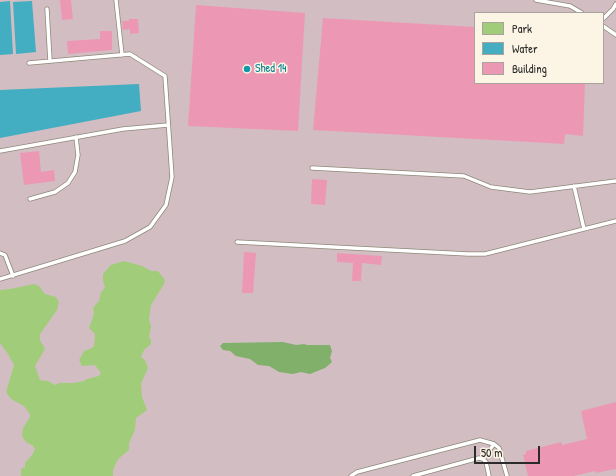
<!DOCTYPE html>
<html>
<head>
<meta charset="utf-8">
<style>
	body { margin:0 }
	#map { position:relative; width:616px; height:476px; overflow:hidden; background:#f0e4c6; font-family:"Patrick Hand",sans-serif }
	canvas { display:block }
	.legend { position:absolute; left:474px; top:12px; width:130px; height:72px; box-sizing:border-box; background:#fcf5e5; border:1px solid #a8a49b; margin:0; padding:5px 7px; list-style:none; font-size:12px; color:#2b2b2b }
	.legend li { display:flex; align-items:center; gap:8px; height:20px }
	.legend b { width:20px; border:1px solid #a8a49b }
	.scale { position:absolute; left:474px; top:446px; width:66px; height:18px; box-sizing:border-box; border:2px solid #2b2b2b; border-top:0; padding-left:5px; font-size:12px; line-height:14px; white-space:nowrap; color:#2b2b2b; -webkit-text-stroke:3px #fcf5e5; paint-order:stroke }
</style>
</head>
<body>
<div id="map">
<canvas width="616" height="476"></canvas>
<ul class="legend">
<li><b style="height:11px;background:#a1cd7a"></b>Park</li>
<li><b style="height:11px;background:#43adc2"></b>Water</li>
<li><b style="height:11px;background:#ec98b5"></b>Building</li>
</ul>
<div class="scale">50 m</div>
</div>
<script>
const context = document.querySelector('canvas').getContext('2d');
context.lineJoin = 'round';
function fillPath(path, color) {
  context.fillStyle = color;
  context.fill(path, 'evenodd');
}
function toPath(rows) {
  const path = new Path2D();
  for (const r of rows) {
    path.moveTo(r[0], r[1]);
    for (let i = 2; i < r.length; i += 2) path.lineTo(r[i], r[i + 1]);
  }
  return path;
}
function stroke(path, color, width, dash) {
  context.strokeStyle = color;
  context.lineWidth = width;
  context.lineCap = dash ? 'butt' : 'round';
  context.setLineDash(dash || []);
  context.stroke(path);
}
function label(font, color, halo, rows, align = 'center') {
  context.font = font + ' "Patrick Hand",sans-serif';
  context.lineWidth = 3;
  context.setLineDash([]);
  context.textBaseline = 'middle';
  context.strokeStyle = halo;
  context.fillStyle = color;
  for (const [text, x, y, turn = 0] of rows) {
    context.save();
    context.translate(x, y);
    context.rotate((+turn || 0) * Math.PI / 180);
    context.textAlign = isNaN(turn) ? turn : align;
    if (halo) context.strokeText(text, 0, 0);
    context.fillText(text, 0, 0);
    context.restore();
  }
}
const industrial = toPath([
	[0,0,616,0,616,476,0,476],
	[475,13,603,13,603,83,475,83]
]);
const green = toPath([
	[124,261,142,266,151,271,158,271,165,280,164,284,151,305,149,320,151,326,149,337,151,340,151,344,144,350,141,357,145,360,148,368,141,384,142,397,147,410,136,418,135,430,129,443,129,450,118,459,113,470,113,476,21,476,21,469,25,467,25,463,32,455,35,449,33,446,26,442,22,436,23,428,30,417,30,414,24,406,11,399,6,392,14,365,8,354,0,343,0,290,10,289,34,284,39,286,45,294,56,297,59,302,57,310,40,334,40,340,45,349,35,366,40,380,48,381,55,385,59,383,73,383,84,381,87,379,99,376,101,373,95,365,82,366,79,360,84,351,92,348,94,346,95,334,89,328,94,314,93,308,99,301,101,292,105,288,103,281,103,274,111,265]
]);
const forest = toPath([
	[283,342,296,345,304,344,307,345,330,345,332,351,330,358,332,362,325,368,310,374,301,372,293,374,279,372,269,366,258,365,250,359,236,356,230,351,223,350,220,346,223,343]
]);
const water = toPath([
	[10,1,13,54,0,55,0,2],
	[32,1,36,52,16,54,13,2],
	[139,84,141,111,0,138,0,90]
]);
const building = toPath([
	[60,0,71,0,73,19,62,20],
	[196,5,305,13,298,131,188,126],
	[323,18,475,27,475,83,585,83,583,136,565,134,564,144,313,130],
	[129,19,138,19,139,33,130,34,130,29,123,30,122,21,129,21],
	[100,31,112,31,112,50,68,54,67,41,100,39],
	[39,151,41,172,54,170,55,181,24,185,20,153],
	[312,179,327,180,325,205,311,204],
	[244,252,256,253,253,293,242,293],
	[337,253,382,256,381,265,362,263,361,281,352,281,353,263,337,262],
	[616,402,616,469,596,473,595,471,574,476,528,476,523,455,526,454,526,451,561,442,562,445,587,439,581,411]
]);
const lane = toPath([
	[116,0,122,55],
	[536,0,570,6,582,13],
	[47,9,50,61],
	[603,18,604,18,613,9,616,4],
	[603,26,616,35],
	[0,151,123,129,168,125],
	[312,168,464,176,491,187,530,192,616,181],
	[574,186,584,229],
	[30,199,55,192,68,183,75,172,78,155,76,137],
	[237,242,468,254,485,254,616,221],
	[0,253,5,255,13,276],
	[0,279,125,241,150,227,166,205,172,177,165,76,130,54,29,63],
	[483,459,494,444],
	[351,476,357,472,480,440,494,444,499,448,507,476],
	[413,476,479,458,483,459,486,462,489,476]
]);
const markers = [
	[247,69,4,"#0f9aa8"]
];
const cultureNames = [
	["Shed 14",255,69]
];
fillPath(industrial, '#d2bec2');
fillPath(green, '#a1cd7a');
fillPath(forest, '#80b06a');
fillPath(water, '#43adc2');
fillPath(building, '#ec98b5');
stroke(lane, '#8e8878', 5);
stroke(lane, '#fff', 3.5);
for (const [x, y, r, color] of markers) {
  const dot = new Path2D();
  dot.arc(x, y, r, 0, 2 * Math.PI);
  context.fillStyle = color;
  context.fill(dot);
  stroke(dot, '#fcf5e5', 1.5);
}
label('12px', '#0d838f', '#fcf5e5', cultureNames, 'left');
</script>
</body>
</html>
